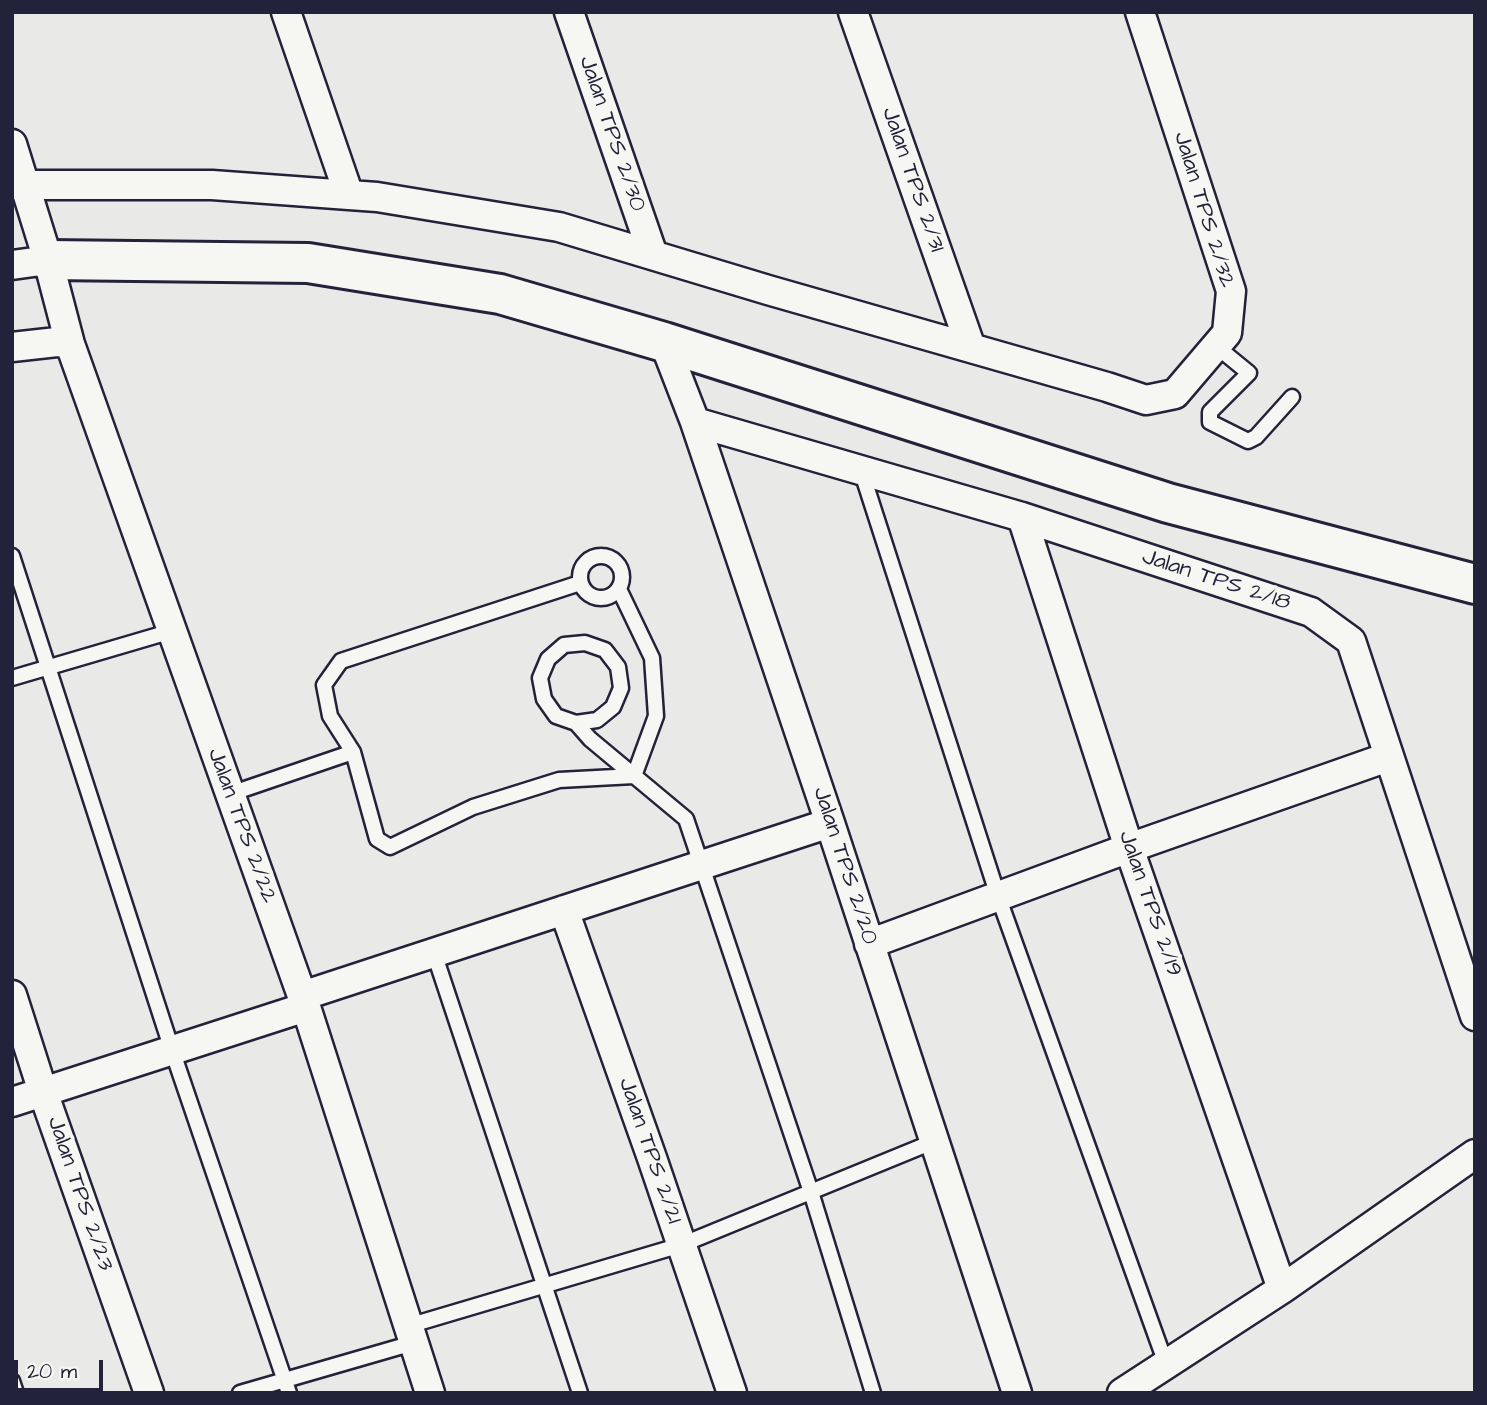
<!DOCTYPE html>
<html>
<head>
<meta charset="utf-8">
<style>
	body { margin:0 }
	#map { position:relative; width:1487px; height:1405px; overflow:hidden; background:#e9e9e7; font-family:"Architects Daughter",sans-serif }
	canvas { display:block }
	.frame { position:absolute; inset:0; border:14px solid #22223b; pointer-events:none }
	.scale { position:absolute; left:14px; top:1360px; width:89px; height:32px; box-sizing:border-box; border:4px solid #22223b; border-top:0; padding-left:9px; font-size:21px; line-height:24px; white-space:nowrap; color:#22223b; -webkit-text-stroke:5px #f6f6f2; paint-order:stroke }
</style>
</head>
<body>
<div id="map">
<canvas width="1487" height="1405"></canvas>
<div class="frame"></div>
<div class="scale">20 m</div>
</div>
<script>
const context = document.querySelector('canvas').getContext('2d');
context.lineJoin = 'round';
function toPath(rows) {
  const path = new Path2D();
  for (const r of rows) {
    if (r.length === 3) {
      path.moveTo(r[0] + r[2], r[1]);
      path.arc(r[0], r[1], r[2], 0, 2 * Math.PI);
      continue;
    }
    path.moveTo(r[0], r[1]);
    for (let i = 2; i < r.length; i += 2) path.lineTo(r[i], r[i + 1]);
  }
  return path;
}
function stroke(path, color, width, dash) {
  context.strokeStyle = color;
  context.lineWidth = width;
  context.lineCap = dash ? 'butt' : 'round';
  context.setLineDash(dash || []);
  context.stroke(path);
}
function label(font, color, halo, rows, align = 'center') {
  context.font = font + ' "Architects Daughter",sans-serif';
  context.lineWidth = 7;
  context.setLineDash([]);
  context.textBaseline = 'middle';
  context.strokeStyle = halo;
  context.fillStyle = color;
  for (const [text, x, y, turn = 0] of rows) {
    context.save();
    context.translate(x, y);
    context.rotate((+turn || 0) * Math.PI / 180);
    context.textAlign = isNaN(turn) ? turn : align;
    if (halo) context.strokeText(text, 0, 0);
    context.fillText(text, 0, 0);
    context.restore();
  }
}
const lane = toPath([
	[1216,346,1249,373,1210,412,1210,422,1248,441,1256,437,1292,397],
	[861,470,998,896,1166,1364],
	[601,577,21],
	[12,556,172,1050,289,1393],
	[580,583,341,661,324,685,330,716,353,752,377,839,390,847,473,807,559,780,634,776,656,716,652,658,619,589],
	[12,678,172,631],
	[576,723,597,720,613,707,621,688,618,667,605,650,585,643,564,645,548,659,540,678,544,699,556,716,576,723,590,739,686,819,811,1192,873,1393],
	[230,794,353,752],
	[434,953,580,1393],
	[408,1326,681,1245,935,1141],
	[12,1381,16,1393],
	[240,1393,413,1343]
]);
const street = toPath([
	[286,12,349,195],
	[569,12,653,255],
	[853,12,971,348],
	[12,144,48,260,70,344,306,1007,430,1393],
	[12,185,212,185,349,195,377,197,559,227,768,290,1107,387,1146,400,1175,394,1227,333,1231,291,1140,12],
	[12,265,48,260],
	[664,342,695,422,830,823,1017,1393],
	[12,347,57,342,70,344],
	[695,422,1022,517,1311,612,1351,641,1475,1016],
	[1022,517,1129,848,1282,1289],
	[564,910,652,1158,732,1393],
	[869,944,1129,848,1388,757],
	[12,995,43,1092,149,1393],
	[302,996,830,823],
	[12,1102,306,1007],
	[1122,1393,1282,1289,1475,1154]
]);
const secondary = toPath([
	[48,260,308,263,500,294,664,342,1168,503,1475,584]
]);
const streetNames = [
	["Jalan TPS 2/30",611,134,71],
	["Jalan TPS 2/31",912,180,71],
	["Jalan TPS 2/32",1203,210,73],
	["Jalan TPS 2/18",1216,581,18],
	["Jalan TPS 2/22",241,826,70],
	["Jalan TPS 2/20",844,866,72],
	["Jalan TPS 2/19",1149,904,71],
	["Jalan TPS 2/21",649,1151,71],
	["Jalan TPS 2/23",79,1194,71]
];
stroke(lane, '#22223b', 19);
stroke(street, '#22223b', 33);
stroke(secondary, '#22223b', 44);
stroke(lane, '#f6f6f2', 14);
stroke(street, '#f6f6f2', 28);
stroke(secondary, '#f6f6f2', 38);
label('23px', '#22223b', '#f6f6f2', streetNames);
</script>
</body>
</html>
